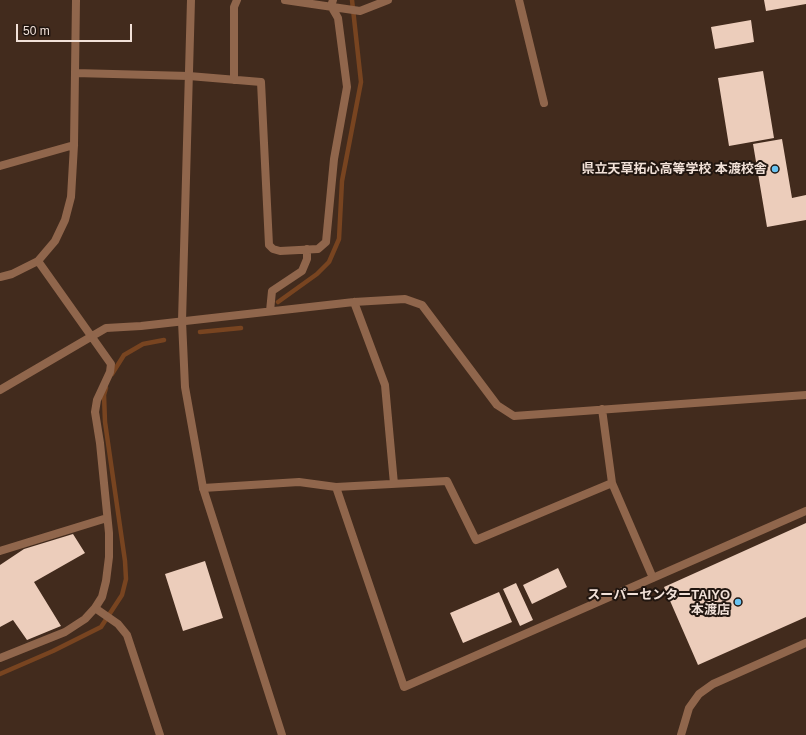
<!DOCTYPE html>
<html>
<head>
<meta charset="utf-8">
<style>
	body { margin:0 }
	#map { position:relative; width:806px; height:735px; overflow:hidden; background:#422b1d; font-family:Helvetica,sans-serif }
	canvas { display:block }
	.scale { position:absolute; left:16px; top:24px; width:116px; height:18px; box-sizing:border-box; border:2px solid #f1e1d8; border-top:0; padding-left:5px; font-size:12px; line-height:14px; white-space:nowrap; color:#f1e1d8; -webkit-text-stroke:3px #211610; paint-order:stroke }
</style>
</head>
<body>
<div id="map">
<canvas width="806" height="735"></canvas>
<div class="scale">50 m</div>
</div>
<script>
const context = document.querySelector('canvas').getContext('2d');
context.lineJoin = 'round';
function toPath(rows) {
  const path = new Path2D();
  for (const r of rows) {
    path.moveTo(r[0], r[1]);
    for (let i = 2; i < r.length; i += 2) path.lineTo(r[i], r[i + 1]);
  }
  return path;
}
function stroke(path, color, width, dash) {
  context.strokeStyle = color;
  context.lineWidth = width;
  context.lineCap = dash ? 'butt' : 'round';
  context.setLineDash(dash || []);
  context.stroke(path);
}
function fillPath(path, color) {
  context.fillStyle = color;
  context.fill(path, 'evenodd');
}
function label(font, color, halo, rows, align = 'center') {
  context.font = font + ' Helvetica,"Noto Sans JP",sans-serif';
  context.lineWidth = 4;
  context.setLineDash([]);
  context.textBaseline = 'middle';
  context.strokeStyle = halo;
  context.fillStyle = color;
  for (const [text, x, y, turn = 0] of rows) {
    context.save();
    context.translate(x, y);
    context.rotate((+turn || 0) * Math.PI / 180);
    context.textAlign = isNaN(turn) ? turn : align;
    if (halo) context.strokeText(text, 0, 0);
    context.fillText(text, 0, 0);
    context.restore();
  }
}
const stream = toPath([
	[278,302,317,274,329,262,339,239,342,181,361,82,352,0],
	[200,332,241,328],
	[112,374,124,355,143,344,164,340],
	[0,674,53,651,101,627,122,595,126,579,125,561,105,422,104,395,106,388]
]);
const building = toPath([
	[764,0,806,0,806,4,766,11],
	[751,20,754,42,715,49,711,27],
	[763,71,774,138,729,146,718,78],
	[782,139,792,198,806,195,806,220,767,227,753,144],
	[806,523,806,617,698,665,664,587],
	[73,534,85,553,34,582,61,626,27,640,13,620,0,627,0,565,24,549],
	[205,561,223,618,183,631,165,574],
	[558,568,567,587,532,604,523,585],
	[516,583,533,620,520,626,503,589],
	[499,592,512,622,463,643,450,613]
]);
const minor = toPath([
	[285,0,360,11,388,0],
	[519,0,544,103],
	[75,73,189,76,261,82,269,245,273,249,280,251,318,249,326,242,334,159,347,87,338,18,331,6,333,0],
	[234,80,234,7,237,0],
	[0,166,74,145],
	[0,277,12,274,38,261,55,241,65,220,71,197,74,145,76,0],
	[354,302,385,385,394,484],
	[270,311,272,291,302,271,307,259,307,249],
	[0,390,106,328,141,326,354,302,405,299,422,305,497,405,514,416,806,395],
	[602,409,612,483,653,578],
	[336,487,404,687,806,511],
	[203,488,299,482,336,487,447,481,476,540,612,483],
	[0,551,107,518],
	[95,608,118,624,127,635,160,735],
	[0,658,65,632,85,619,95,608,102,597,106,581,109,557,109,533,100,443,95,412,97,400,110,372,111,364,38,261]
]);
const tertiary = toPath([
	[191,0,182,321,185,387,203,488,282,735],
	[681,735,689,708,699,694,713,684,806,643]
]);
const markers = [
	[775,169,4,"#69c3f1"],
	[738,602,4,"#69c3f1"]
];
const poiNames = [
	["県立天草拓心高等学校 本渡校舎",767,169],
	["スーパーセンターTAIYO",730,595],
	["本渡店",730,610]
];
stroke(stream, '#784420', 4.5);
fillPath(building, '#eccdbb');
stroke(minor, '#90664c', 8);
stroke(tertiary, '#90664c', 8);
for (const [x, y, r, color] of markers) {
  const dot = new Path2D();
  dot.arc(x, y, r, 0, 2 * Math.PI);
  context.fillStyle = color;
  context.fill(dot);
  stroke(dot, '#211610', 1.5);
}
label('bold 13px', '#f1e1d8', '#211610', poiNames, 'right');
</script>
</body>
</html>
